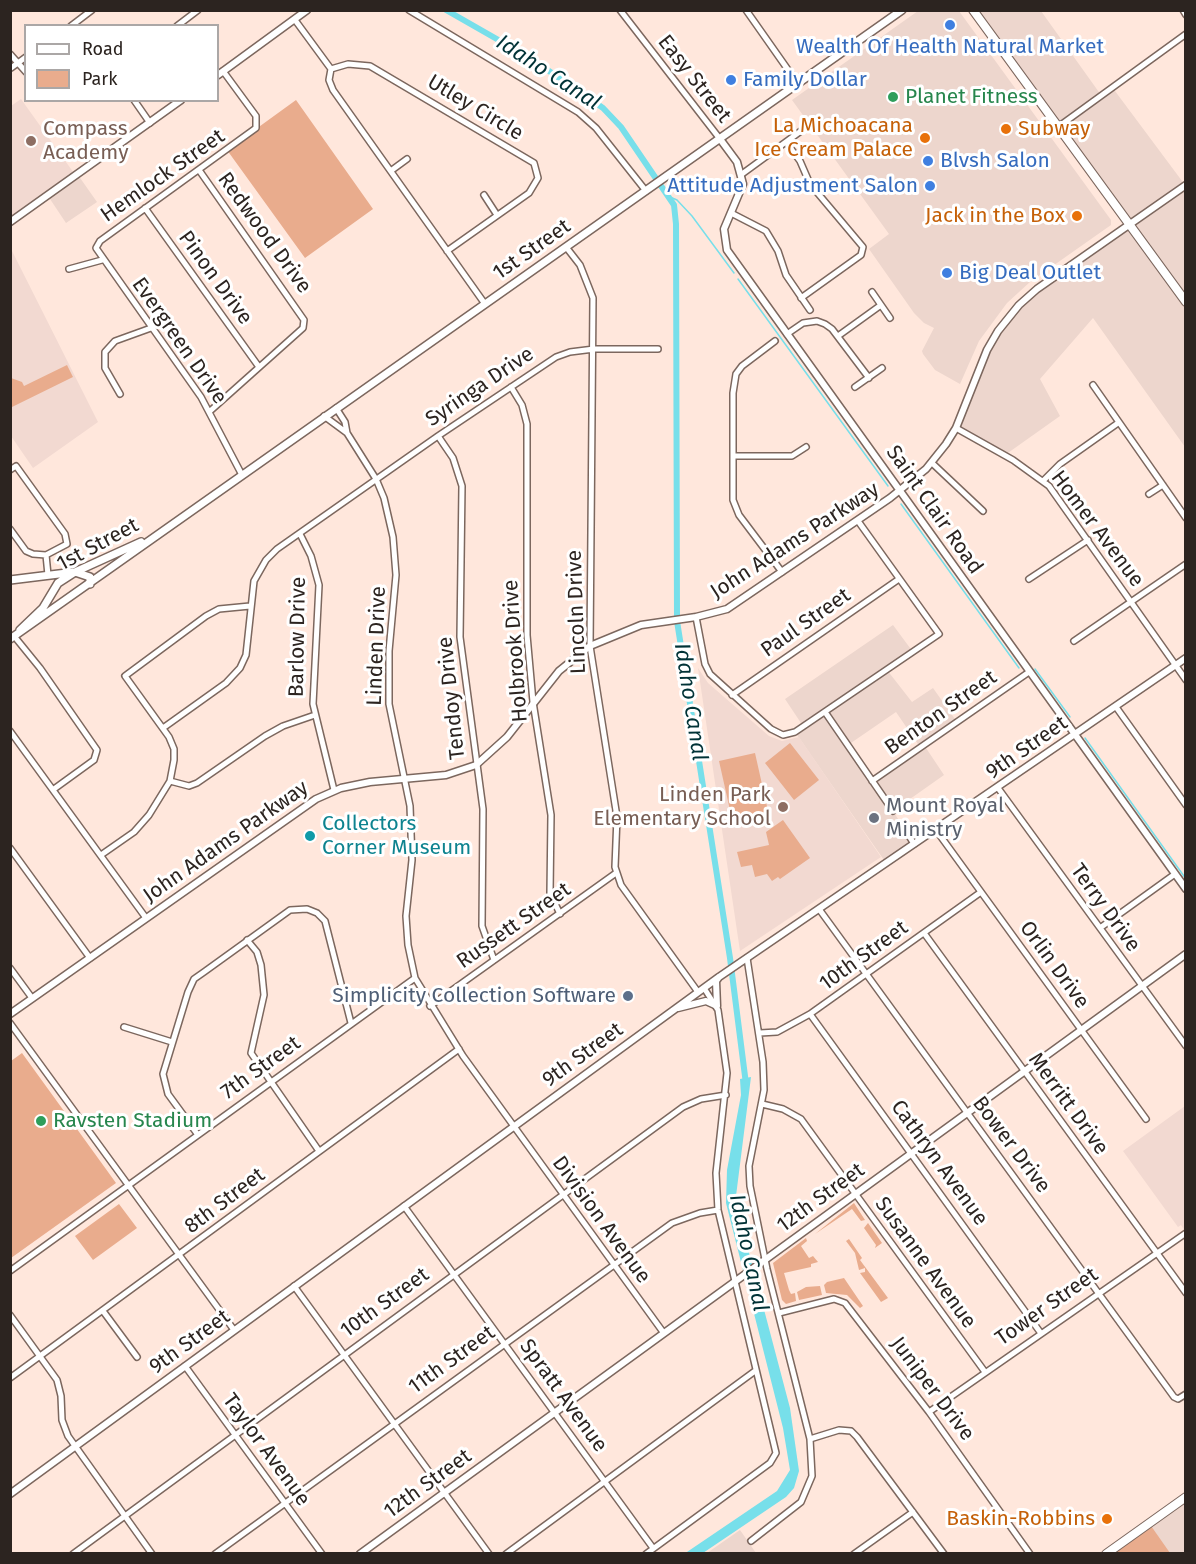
<!DOCTYPE html>
<html>
<head>
<meta charset="utf-8">
<style>
	body { margin:0 }
	#map { position:relative; width:1196px; height:1564px; overflow:hidden; background:#ffe7dc; font-family:"Fira Sans",sans-serif }
	canvas { display:block }
	.frame { position:absolute; inset:0; border:12px solid #2c2420; pointer-events:none }
	.legend { position:absolute; left:24px; top:24px; width:195px; height:78px; box-sizing:border-box; background:#fff; border:2px solid #aba7a6; margin:0; padding:8px 10px; list-style:none; font-size:18px; color:#2c2420 }
	.legend li { display:flex; align-items:center; gap:12px; height:30px }
	.legend b { width:30px; border:2px solid #aba7a6 }
</style>
</head>
<body>
<div id="map">
<canvas width="1196" height="1564"></canvas>
<div class="frame"></div>
<ul class="legend">
<li><b style="height:8px;background:#fff"></b>Road</li>
<li><b style="height:16px;background:#e9ac8d"></b>Park</li>
</ul>
</div>
<script>
const context = document.querySelector('canvas').getContext('2d');
context.lineJoin = 'round';
function fillPath(path, color) {
  context.fillStyle = color;
  context.fill(path, 'evenodd');
}
function toPath(rows) {
  const path = new Path2D();
  for (const r of rows) {
    path.moveTo(r[0], r[1]);
    for (let i = 2; i < r.length; i += 2) path.lineTo(r[i], r[i + 1]);
  }
  return path;
}
function stroke(path, color, width, dash) {
  context.strokeStyle = color;
  context.lineWidth = width;
  context.lineCap = dash ? 'butt' : 'round';
  context.setLineDash(dash || []);
  context.stroke(path);
}
function label(font, color, halo, rows, align = 'center') {
  context.font = font + ' "Fira Sans",sans-serif';
  context.lineWidth = 6;
  context.setLineDash([]);
  context.textBaseline = 'middle';
  context.strokeStyle = halo;
  context.fillStyle = color;
  for (const [text, x, y, turn = 0] of rows) {
    context.save();
    context.translate(x, y);
    context.rotate((+turn || 0) * Math.PI / 180);
    context.textAlign = isNaN(turn) ? turn : align;
    if (halo) context.strokeText(text, 0, 0);
    context.fillText(text, 0, 0);
    context.restore();
  }
}
const commercial = toPath([
	[918,11,959,11,1111,220,1111,225,1030,282,1007,303,979,341,960,384,935,370,923,354,922,351,934,328,924,323,914,313,869,249,889,234,792,100],
	[973,11,1041,11,1101,95,1112,87,1185,185,1185,447,1093,318,1040,379,1060,416,1005,455,956,428,998,331,1037,289,1128,225],
	[78,175,97,202,66,223,48,196],
	[893,625,913,652,887,670,912,702,933,688,957,722,924,745,944,775,893,811,914,844,886,863,795,732,803,726,785,699],
	[896,712,920,747,872,780,848,745],
	[1185,1497,1185,1553,1168,1553,1147,1524],
	[740,1530,756,1553,707,1553]
]);
const education = toPath([
	[21,99,76,176,11,222,11,106],
	[10,247,98,422,33,468,11,436],
	[698,668,708,683,769,736,782,741,799,737,881,857,740,951],
	[1185,1106,1185,1231,1181,1225,1178,1227,1123,1151]
]);
const green = toPath([
	[296,100,373,209,305,258,227,150],
	[67,365,73,377,12,407,11,411,11,378,22,382,24,386],
	[790,743,819,780,794,800,765,763],
	[755,753,768,811,732,819,719,761],
	[783,820,810,858,780,879,778,877,772,881,767,874,755,877,752,865,741,867,737,852,769,845,766,832],
	[22,1053,116,1183,11,1258,11,1061],
	[854,1203,865,1220,861,1221,852,1209,815,1234],
	[119,1204,137,1228,93,1260,75,1236],
	[868,1223,882,1243,875,1248,876,1245,864,1228],
	[806,1238,807,1241,801,1246,809,1258,813,1256,818,1262,811,1264,811,1267,784,1273,789,1290,791,1294,795,1293,796,1301,786,1304,782,1300,773,1263],
	[849,1239,862,1258,860,1260,888,1298,881,1302,860,1273,865,1272,865,1268,859,1270,855,1253,846,1241],
	[844,1278,863,1306,860,1308,847,1295,826,1293,824,1285,827,1282],
	[820,1286,822,1295,799,1300,797,1292,806,1287],
	[1149,1523,1170,1553,1106,1554]
]);
const water = toPath([
	[751,1077,736,1196,743,1230,790,1408,799,1471,794,1488,786,1497,703,1553,684,1554,777,1491,790,1470,783,1428,726,1203,727,1170,741,1095,740,1079]
]);
const stream = toPath([
	[670,197,677,200,692,216,734,273],
	[738,279,888,486],
	[901,504,1019,668],
	[1035,669,1070,717],
	[1085,738,1186,879]
]);
const canal = toPath([
	[446,10,530,58,603,108,621,127,674,205,676,224,677,621,730,958,746,1084]
]);
const minor = toPath([
	[409,10,578,112,596,128,646,191],
	[620,10,720,139],
	[746,10,798,84],
	[1183,10,1186,15],
	[295,20,331,69,329,80,333,90,485,304],
	[71,26,92,10],
	[177,26,198,10],
	[10,54,26,72],
	[11,68,26,57],
	[331,69,348,64,370,66,534,163,538,178,529,193,447,251],
	[223,71,256,116,256,128,100,241,96,248,201,397,242,475],
	[134,100,150,123],
	[1058,127,1186,34],
	[786,142,800,161,810,184,863,247,861,255,801,298],
	[199,170,304,320,303,328,209,412],
	[392,170,407,159],
	[742,174,805,128],
	[484,195,497,215],
	[145,208,259,367],
	[731,213,766,231,778,251,786,275,810,310],
	[566,247,580,265,593,298,590,646,617,817,615,867,621,885,698,992],
	[69,269,102,260],
	[872,292,890,318],
	[787,334,803,323,817,321,825,324,832,329,869,378],
	[838,336,881,305],
	[775,341,742,366,736,374,733,393,733,500,739,515,782,572],
	[1093,385,1186,518],
	[511,387,522,405,527,424,527,635,533,702,551,815,550,893,560,914],
	[855,387,882,368],
	[120,394,105,368,105,352,115,341,151,328],
	[336,408,345,422,347,433,376,479,384,498,393,537,396,575,389,651,389,704,410,806,412,860,406,916,408,945,415,978,463,1056,663,1332],
	[324,416,347,433],
	[956,428,1013,460,1049,486,1186,680],
	[438,436,453,458,462,486,460,637,483,809,482,926,494,960],
	[734,456,792,456,806,447],
	[932,463,983,511],
	[10,470,16,466,65,534,67,544,46,555,33,554,26,551,10,529],
	[1043,481,1060,464,1118,423],
	[1149,494,1163,485],
	[300,534,311,556,319,585,313,704,334,790],
	[46,555,48,575],
	[1029,579,1088,540],
	[696,617,705,664,710,674,771,729,783,735,795,732,939,634,858,521],
	[14,636,40,668,97,750,94,760,54,789],
	[1074,641,1186,564],
	[732,695,899,579],
	[1116,707,1186,805],
	[825,712,893,811],
	[163,728,226,683,240,668,246,655,254,581,266,560,277,549,438,436,556,357,570,352,594,349,658,349],
	[10,731,146,918],
	[170,781,189,786,197,783,265,736,283,726,315,715],
	[872,781,1029,672],
	[998,788,1186,1046],
	[936,830,1146,1119],
	[909,836,914,844],
	[10,848,90,958],
	[101,855,134,832,149,815,170,781,174,760,174,749,169,737,125,676,206,616,219,609,250,606],
	[819,909,1174,1397,1178,1399,1186,1394],
	[1100,928,1175,874],
	[924,933,1186,1293],
	[247,940,257,952,261,965,264,995,251,1053,319,1151],
	[747,958,763,1062,764,1090,749,1166,750,1186,767,1269,810,1439,812,1476,801,1502,751,1541],
	[10,968,32,998],
	[430,1006,616,873],
	[810,1014,1040,1332],
	[10,1023,234,1330],
	[124,1027,172,1042],
	[760,1033,777,1032,810,1014,981,892],
	[762,1104,783,1109,801,1119,985,1372],
	[198,1135,168,1094,163,1074,188,992,194,979,204,972,290,910,307,909,317,913,325,921,351,1023],
	[404,1206,653,1548],
	[10,1271,415,978],
	[294,1286,489,1554],
	[103,1311,137,1357],
	[779,1313,834,1299,845,1303,929,1412,1030,1554],
	[10,1315,57,1380,61,1396,62,1420,68,1436,152,1554],
	[185,1366,322,1554],
	[10,1378,459,1049],
	[929,1412,1186,1233],
	[810,1439,839,1430,851,1431,857,1437,944,1554],
	[73,1554,683,1107,701,1099,726,1095],
	[215,1554,672,1223,700,1213,718,1210],
	[506,1554,755,1371],
	[646,1554,770,1463,776,1453,718,1210,716,1173,727,1073,718,1010,704,988],
	[854,1554,913,1512]
]);
const tertiary = toPath([
	[218,75,307,10],
	[720,139,737,162,743,184,724,229,727,250,1186,889],
	[10,222,181,100],
	[678,1008,706,1001,717,1006,716,981,719,977],
	[10,1014,316,799,341,788,370,782,446,775,476,765,507,737,559,671,590,646,641,625,696,617,727,609,890,498,926,469,946,444,956,428,987,350,998,331,1019,305,1037,289,1186,185],
	[10,1494,719,977,1186,658],
	[360,1554,1186,954]
]);
const secondary = toPath([
	[10,580,75,572,90,577,90,584],
	[20,630,43,608,58,583,75,572,141,542],
	[10,639,902,10]
]);
const primary = toPath([
	[973,10,1186,302],
	[1106,1554,1186,1497]
]);
const markers = [
	[950,25,6,"#3f7fe0"],
	[731,80,6,"#3f7fe0"],
	[893,97,6,"#2e9e5b"],
	[1006,129,6,"#e8710a"],
	[925,138,6,"#e8710a"],
	[31,141,6,"#8d6e63"],
	[928,161,6,"#3f7fe0"],
	[930,186,6,"#3f7fe0"],
	[1077,216,6,"#e8710a"],
	[947,273,6,"#3f7fe0"],
	[783,807,6,"#8d6e63"],
	[874,818,6,"#6b7280"],
	[310,836,6,"#0f9aa8"],
	[628,996,6,"#5c6f8a"],
	[41,1121,6,"#2e9e5b"],
	[1107,1519,6,"#e8710a"]
];
const shopNames = [
	["Wealth Of Health Natural Market",950,47,"center"],
	["Family Dollar",743,80],
	["Blvsh Salon",940,161],
	["Attitude Adjustment Salon",918,186,"right"],
	["Big Deal Outlet",959,273]
];
const streetNames = [
	["Easy Street",694,79,52],
	["Utley Circle",475,108,31],
	["Hemlock Street",163,176,-35],
	["Redwood Drive",264,233,54],
	["1st Street",532,250,-35],
	["Pinon Drive",215,278,54],
	["Evergreen Drive",179,341,55],
	["Syringa Drive",480,387,-34],
	["Saint Clair Road",934,510,55],
	["Homer Avenue",1097,529,53],
	["John Adams Parkway",795,541,-33],
	["1st Street",98,545,-28],
	["Lincoln Drive",577,612,-92],
	["Paul Street",806,623,-35],
	["Barlow Drive",298,637,-89],
	["Linden Drive",377,646,-88],
	["Holbrook Drive",516,651,-94],
	["Tendoy Drive",452,698,-96],
	["Benton Street",941,713,-35],
	["9th Street",1027,748,-35],
	["John Adams Parkway",226,842,-35],
	["Terry Drive",1105,908,54],
	["Russett Street",514,926,-35],
	["10th Street",864,956,-36],
	["Orlin Drive",1054,965,54],
	["9th Street",583,1055,-36],
	["7th Street",261,1068,-36],
	["Merritt Drive",1068,1104,54],
	["Bower Drive",1011,1145,53],
	["Cathryn Avenue",939,1163,54],
	["12th Street",821,1198,-36],
	["8th Street",225,1201,-37],
	["Division Avenue",601,1220,54],
	["Susanne Avenue",925,1263,54],
	["10th Street",385,1303,-36],
	["Tower Street",1047,1307,-35],
	["9th Street",190,1342,-36],
	["11th Street",452,1360,-36],
	["Juniper Drive",932,1389,53],
	["Spratt Avenue",563,1396,54],
	["Taylor Avenue",266,1450,54],
	["12th Street",428,1484,-36]
];
const leisureNames = [
	["Planet Fitness",905,97],
	["Ravsten Stadium",53,1121]
];
const foodNames = [
	["La Michoacana",913,126],
	["Ice Cream Palace",913,150],
	["Subway",1018,129,"left"],
	["Jack in the Box",1065,216],
	["Baskin-Robbins",1095,1519]
];
const educationNames = [
	["Compass",43,129],
	["Academy",43,153],
	["Linden Park",771,795,"right"],
	["Elementary School",771,819,"right"]
];
const worshipNames = [
	["Mount Royal",886,806],
	["Ministry",886,830]
];
const cultureNames = [
	["Collectors",322,824],
	["Corner Museum",322,848]
];
const serviceNames = [
	["Simplicity Collection Software",616,996]
];
const waterNames = [
	["Idaho Canal",548,73,33],
	["Idaho Canal",690,702,81],
	["Idaho Canal",748,1253,78]
];
fillPath(commercial, '#edd6cd');
fillPath(education, '#f2d9d1');
fillPath(green, '#e9ac8d');
fillPath(water, '#77dfea');
stroke(stream, '#77dfea', 1.5);
stroke(canal, '#77dfea', 6);
stroke(minor, '#7c675e', 8);
stroke(tertiary, '#7c675e', 9);
stroke(secondary, '#7c675e', 10);
stroke(primary, '#7c675e', 10);
stroke(minor, '#fff', 5);
stroke(tertiary, '#fff', 6);
stroke(secondary, '#fff', 7);
stroke(primary, '#fff', 8);
for (const [x, y, r, color] of markers) {
  const dot = new Path2D();
  dot.arc(x, y, r, 0, 2 * Math.PI);
  context.fillStyle = color;
  context.fill(dot);
  stroke(dot, '#fff', 2);
}
label('21px', '#366cbe', '#fff', shopNames, 'left');
label('21px', '#2c2420', '#fff', streetNames);
label('21px', '#27864d', '#fff', leisureNames, 'left');
label('21px', '#c56008', '#fff', foodNames, 'right');
label('21px', '#785e54', '#fff', educationNames, 'left');
label('21px', '#5b616d', '#fff', worshipNames, 'left');
label('21px', '#0d838f', '#fff', cultureNames, 'left');
label('21px', '#4e5e75', '#fff', serviceNames, 'right');
label('italic 22px', '#003236', '#fff', waterNames);
</script>
</body>
</html>
